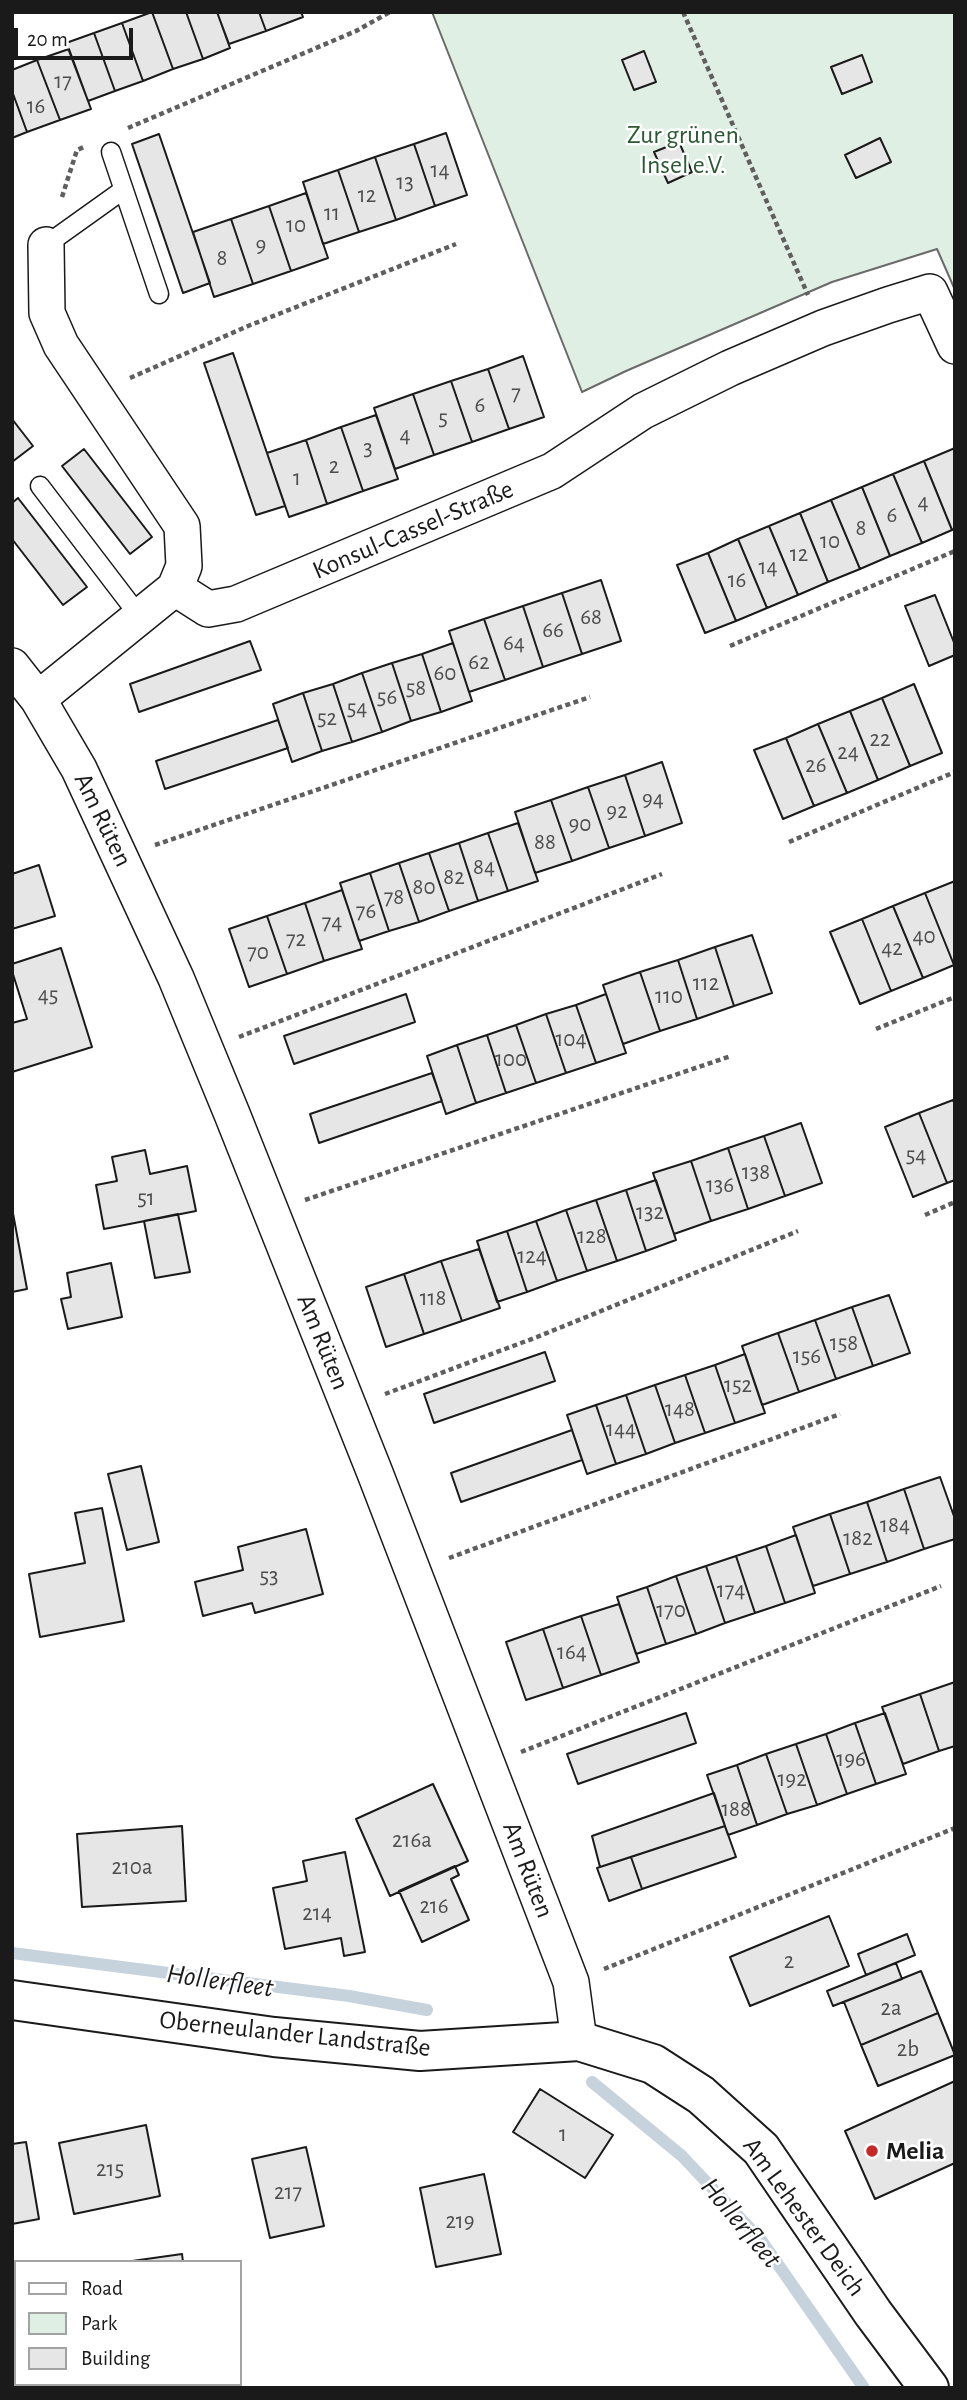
<!DOCTYPE html>
<html>
<head>
<meta charset="utf-8">
<style>
	body { margin:0 }
	#map { position:relative; width:967px; height:2400px; overflow:hidden; background:#fff; font-family:"Alegreya Sans",sans-serif }
	canvas { display:block }
	.frame { position:absolute; inset:0; border:14px solid #1a1a1a; pointer-events:none }
	.legend { position:absolute; left:14px; top:2260px; width:228px; height:126px; box-sizing:border-box; background:#fff; border:2px solid #a3a3a3; margin:0; padding:9px 12px; list-style:none; font-size:21px; color:#1a1a1a }
	.legend li { display:flex; align-items:center; gap:14px; height:35px }
	.legend b { width:35px; border:2px solid #a3a3a3 }
	.scale { position:absolute; left:14px; top:28px; width:119px; height:32px; box-sizing:border-box; border:4px solid #1a1a1a; border-top:0; padding-left:9px; font-size:21px; line-height:24px; white-space:nowrap; color:#1a1a1a; -webkit-text-stroke:5px #fff; paint-order:stroke }
</style>
</head>
<body>
<div id="map">
<canvas width="967" height="2400"></canvas>
<div class="frame"></div>
<ul class="legend">
<li><b style="height:9px;background:#fff"></b>Road</li>
<li><b style="height:19px;background:#e0efe3"></b>Park</li>
<li><b style="height:19px;background:#e6e6e6"></b>Building</li>
</ul>
<div class="scale">20 m</div>
</div>
<script>
const context = document.querySelector('canvas').getContext('2d');
context.lineJoin = 'round';
function fillPath(path, color) {
  context.fillStyle = color;
  context.fill(path, 'evenodd');
}
function toPath(rows) {
  const path = new Path2D();
  for (const r of rows) {
    path.moveTo(r[0], r[1]);
    for (let i = 2; i < r.length; i += 2) path.lineTo(r[i], r[i + 1]);
  }
  return path;
}
function stroke(path, color, width, dash) {
  context.strokeStyle = color;
  context.lineWidth = width;
  context.lineCap = dash ? 'butt' : 'round';
  context.setLineDash(dash || []);
  context.stroke(path);
}
function label(font, color, halo, rows, align = 'center') {
  context.font = font + ' "Alegreya Sans",sans-serif';
  context.lineWidth = 5;
  context.setLineDash([]);
  context.textBaseline = 'middle';
  context.strokeStyle = halo;
  context.fillStyle = color;
  for (const [text, x, y, turn = 0] of rows) {
    context.save();
    context.translate(x, y);
    context.rotate((+turn || 0) * Math.PI / 180);
    context.textAlign = isNaN(turn) ? turn : align;
    if (halo) context.strokeText(text, 0, 0);
    context.fillText(text, 0, 0);
    context.restore();
  }
}
const green = toPath([
	[432,12,955,12,955,290,937,249,832,282,626,371,582,392,432,12]
]);
const stream = toPath([
	[12,1953,349,1996,427,2010],
	[592,2082,682,2156,761,2240,864,2388]
]);
const building = toPath([
	[152,12,186,12,203,59,173,69,152,12],
	[152,12,173,69,143,81,122,23,152,12],
	[186,12,217,12,230,48,203,59,186,12],
	[217,12,259,12,266,31,229,44,217,12],
	[259,12,301,12,303,17,266,31,259,12],
	[122,23,143,81,115,91,94,33,122,23],
	[94,33,115,91,88,101,66,43,94,33],
	[69,49,91,109,60,120,37,60,69,49],
	[644,51,656,82,634,90,622,60,644,51],
	[862,55,872,82,842,94,831,67,862,55],
	[37,60,60,120,27,132,12,91,12,70,37,60],
	[12,91,27,132,12,138,12,91],
	[446,133,467,195,435,206,414,144,446,133],
	[159,134,210,283,183,293,132,144,159,134],
	[880,138,891,162,856,178,845,155,880,138],
	[679,142,692,172,668,183,654,152,679,142],
	[414,144,435,206,396,220,375,157,414,144],
	[375,157,396,220,359,232,338,170,375,157],
	[338,170,359,232,323,244,303,182,338,170],
	[306,193,328,258,291,271,269,206,306,193],
	[269,206,291,271,253,284,231,219,269,206],
	[231,219,253,284,214,297,193,232,231,219],
	[233,353,285,506,256,515,204,363,233,353],
	[523,356,544,417,509,429,488,369,523,356],
	[488,369,509,429,472,442,451,381,488,369],
	[451,381,472,442,434,455,413,394,451,381],
	[413,394,434,455,395,469,374,408,413,394],
	[376,415,398,479,363,491,341,427,376,415],
	[12,419,33,446,12,462,12,419],
	[341,427,363,491,327,504,306,440,341,427],
	[306,440,327,504,289,517,267,453,306,440],
	[955,448,955,529,952,530,924,461,955,448],
	[84,449,152,537,130,554,62,466,84,449],
	[924,461,952,530,922,543,893,474,924,461],
	[893,474,922,543,890,556,862,487,893,474],
	[862,487,890,556,860,569,831,500,862,487],
	[18,498,87,587,63,605,12,539,12,503,18,498],
	[831,500,860,569,828,582,800,513,831,500],
	[800,513,828,582,798,595,769,526,800,513],
	[769,526,798,595,767,608,738,539,769,526],
	[738,539,767,608,736,621,708,553,738,539],
	[708,553,736,621,705,633,677,565,708,553],
	[601,580,621,641,582,654,562,593,601,580],
	[562,593,582,654,543,667,523,606,562,593],
	[935,595,955,645,955,655,929,666,905,606,935,595],
	[523,606,543,667,505,680,484,619,523,606],
	[484,619,505,680,469,692,449,631,484,619],
	[250,641,261,670,139,712,130,684,250,641],
	[453,643,472,701,441,712,422,654,453,643],
	[422,654,441,712,411,721,392,663,422,654],
	[392,663,411,721,382,732,362,673,392,663],
	[362,673,382,732,352,742,333,684,362,673],
	[333,684,352,742,322,751,303,693,333,684],
	[914,684,942,753,910,766,882,698,914,684],
	[303,693,322,751,292,762,273,704,303,693],
	[882,698,910,766,878,780,850,711,882,698],
	[850,711,878,780,847,793,818,724,850,711],
	[278,720,288,748,165,789,156,761,278,720],
	[818,724,847,793,814,806,786,738,818,724],
	[786,738,814,806,783,819,754,750,786,738],
	[662,762,682,823,645,836,625,775,662,762],
	[625,775,645,836,609,848,588,787,625,775],
	[588,787,609,848,572,861,551,800,588,787],
	[551,800,572,861,535,873,515,812,551,800],
	[518,823,538,881,508,891,488,833,518,823],
	[488,833,508,891,478,901,459,843,488,833],
	[459,843,478,901,449,911,429,853,459,843],
	[429,853,449,911,419,922,399,863,429,853],
	[399,863,419,922,389,931,370,873,399,863],
	[39,865,55,916,12,929,12,874,39,865],
	[370,873,389,931,359,941,340,883,370,873],
	[955,881,955,964,954,965,925,893,955,881],
	[342,890,362,949,324,961,305,903,342,890],
	[925,893,954,965,923,978,893,906,925,893],
	[305,903,324,961,287,974,267,916,305,903],
	[893,906,923,978,891,991,862,919,893,906],
	[267,916,287,974,249,987,229,929,267,916],
	[862,919,891,991,860,1004,830,932,862,919],
	[752,935,772,993,734,1006,715,947,752,935],
	[715,947,734,1006,697,1019,678,960,715,947],
	[61,948,92,1047,12,1072,12,1023,27,1019,12,971,12,964,61,948],
	[678,960,697,1019,660,1031,640,972,678,960],
	[640,972,660,1031,623,1044,603,985,640,972],
	[406,994,415,1022,294,1064,284,1036,406,994],
	[606,994,626,1053,596,1063,576,1005,606,994],
	[576,1005,596,1063,566,1073,546,1014,576,1005],
	[546,1014,566,1073,536,1083,516,1025,546,1014],
	[516,1025,536,1083,506,1093,487,1035,516,1025],
	[487,1035,506,1093,476,1103,457,1045,487,1035],
	[457,1045,476,1103,446,1114,427,1056,457,1045],
	[432,1073,442,1101,319,1143,310,1114,432,1073],
	[953,1100,955,1105,955,1180,947,1183,919,1113,953,1100],
	[919,1113,947,1183,913,1197,885,1127,919,1113],
	[801,1123,822,1183,785,1196,764,1136,801,1123],
	[764,1136,785,1196,748,1209,728,1148,764,1136],
	[728,1148,748,1209,711,1221,691,1161,728,1148],
	[145,1150,150,1174,187,1166,196,1211,104,1229,96,1185,117,1181,112,1157,145,1150],
	[691,1161,711,1221,674,1234,653,1173,691,1161],
	[656,1180,676,1240,646,1251,626,1190,656,1180],
	[626,1190,646,1251,617,1261,596,1200,626,1190],
	[596,1200,617,1261,587,1271,566,1210,596,1200],
	[12,1208,27,1289,12,1292,12,1208],
	[566,1210,587,1271,557,1281,536,1221,566,1210],
	[178,1214,190,1272,155,1278,144,1221,178,1214],
	[536,1221,557,1281,527,1292,507,1231,536,1221],
	[507,1231,527,1292,497,1302,477,1241,507,1231],
	[479,1249,500,1308,462,1321,441,1261,479,1249],
	[441,1261,462,1321,424,1334,404,1274,441,1261],
	[111,1263,122,1317,68,1329,61,1299,71,1297,67,1273,111,1263],
	[404,1274,424,1334,386,1347,366,1287,404,1274],
	[889,1295,910,1353,873,1366,852,1307,889,1295],
	[852,1307,873,1366,836,1379,815,1320,852,1307],
	[815,1320,836,1379,799,1392,778,1333,815,1320],
	[778,1333,799,1392,762,1405,742,1346,778,1333],
	[545,1352,555,1381,434,1423,424,1394,545,1352],
	[745,1354,765,1413,735,1423,715,1365,745,1354],
	[715,1365,735,1423,705,1433,685,1375,715,1365],
	[685,1375,705,1433,675,1443,655,1385,685,1375],
	[655,1385,675,1443,646,1454,626,1395,655,1385],
	[626,1395,646,1454,616,1464,596,1405,626,1395],
	[596,1405,616,1464,587,1474,567,1415,596,1405],
	[572,1430,582,1460,461,1502,451,1473,572,1430],
	[141,1466,159,1542,127,1550,108,1474,141,1466],
	[940,1477,955,1519,955,1539,924,1549,904,1489,940,1477],
	[904,1489,924,1549,887,1562,867,1502,904,1489],
	[867,1502,887,1562,850,1574,830,1514,867,1502],
	[102,1508,124,1621,40,1637,29,1574,85,1563,75,1513,102,1508],
	[830,1514,850,1574,813,1586,793,1527,830,1514],
	[306,1529,323,1594,255,1613,252,1603,203,1616,195,1582,243,1570,238,1547,306,1529],
	[796,1535,815,1593,785,1603,766,1546,796,1535],
	[766,1546,785,1603,755,1613,736,1556,766,1546],
	[736,1556,755,1613,725,1623,706,1566,736,1556],
	[706,1566,725,1623,696,1634,676,1576,706,1566],
	[676,1576,696,1634,666,1644,647,1587,676,1576],
	[647,1587,666,1644,636,1654,617,1597,647,1587],
	[619,1604,639,1662,601,1675,581,1616,619,1604],
	[581,1616,601,1675,563,1688,543,1629,581,1616],
	[543,1629,563,1688,526,1700,506,1642,543,1629],
	[955,1682,955,1746,939,1751,920,1694,955,1682],
	[920,1694,939,1751,903,1764,882,1707,920,1694],
	[686,1713,696,1743,578,1784,567,1754,686,1713],
	[885,1713,906,1774,876,1784,855,1723,885,1713],
	[855,1723,876,1784,847,1794,826,1734,855,1723],
	[826,1734,847,1794,817,1805,796,1744,826,1734],
	[796,1744,817,1805,787,1814,766,1754,796,1744],
	[766,1754,787,1814,757,1825,737,1765,766,1754],
	[737,1765,757,1825,728,1835,707,1775,737,1765],
	[433,1784,468,1861,390,1896,356,1819,433,1784],
	[714,1793,725,1826,600,1867,592,1836,714,1793],
	[182,1826,186,1901,82,1907,77,1834,182,1826],
	[725,1826,736,1857,642,1889,631,1857,725,1826],
	[345,1852,365,1952,344,1956,341,1938,285,1949,273,1888,307,1881,303,1861,345,1852],
	[631,1857,642,1889,609,1901,597,1868,631,1857],
	[455,1866,459,1875,451,1879,469,1920,422,1942,399,1891,455,1866],
	[829,1916,849,1966,750,2006,730,1957,829,1916],
	[907,1934,915,1955,866,1975,858,1954,907,1934],
	[896,1963,902,1979,833,2006,827,1991,896,1963],
	[921,1971,938,2013,861,2045,844,2002,921,1971],
	[938,2013,955,2055,878,2086,861,2045,938,2013],
	[955,2081,955,2163,875,2199,845,2131,955,2081],
	[540,2089,613,2135,585,2178,513,2132,540,2089],
	[146,2125,160,2196,74,2214,59,2143,146,2125],
	[26,2142,39,2219,12,2224,12,2144,26,2142],
	[306,2147,324,2226,270,2238,252,2159,306,2147],
	[484,2174,501,2254,436,2267,420,2188,484,2174],
	[182,2254,183,2262,125,2262,182,2254],
	[12,2279,16,2279,16,2356,12,2336,12,2279],
	[66,2384,150,2384,151,2388,67,2388,66,2384]
]);
const path = toPath([
	[683,12,808,295],
	[128,128,356,31,390,12],
	[62,197,77,150,84,147],
	[130,378,248,326,456,244],
	[730,646,955,551],
	[789,842,955,772],
	[155,845,590,697],
	[876,1029,955,997],
	[239,1037,662,874],
	[305,1200,731,1056],
	[925,1215,955,1202],
	[385,1394,537,1337,798,1231],
	[449,1558,840,1414],
	[521,1752,941,1586],
	[604,1969,955,1828]
]);
const service = toPath([
	[111,152,159,294],
	[46,245,123,190],
	[40,486,140,617]
]);
const minor = toPath([
	[175,588,208,609,236,604,552,471,643,411,730,368,823,328,888,305,930,292,955,346],
	[12,666,38,699,79,769,176,978,232,1114,375,1473,571,1982,579,2041],
	[38,699,175,588,184,566,182,526,61,345,47,313,46,245]
]);
const tertiary = toPath([
	[12,2000,274,2037,420,2051,579,2041,653,2064,701,2095,761,2149,873,2313,929,2388]
]);
const markers = [
	[872,2151,7,"#c62828"]
];
const numberNames = [
	["17",63,81],
	["16",36,106],
	["14",440,170],
	["13",405,182],
	["12",367,195],
	["11",332,213],
	["10",296,225],
	["9",261,245],
	["8",222,258],
	["7",516,393],
	["6",480,405],
	["5",443,418],
	["4",405,435],
	["3",368,448],
	["2",334,466],
	["1",297,478],
	["4",923,502],
	["6",892,515],
	["8",861,528],
	["10",830,541],
	["12",799,554],
	["14",768,567],
	["16",737,580],
	["68",591,617],
	["66",553,630],
	["64",514,643],
	["62",479,662],
	["60",445,673],
	["58",416,688],
	["56",387,697],
	["54",357,708],
	["52",327,718],
	["22",880,739],
	["24",848,752],
	["26",816,765],
	["94",653,799],
	["92",617,811],
	["90",580,824],
	["88",545,842],
	["84",484,867],
	["82",454,877],
	["80",424,887],
	["78",394,897],
	["76",366,911],
	["74",332,922],
	["40",924,936],
	["72",296,939],
	["42",892,948],
	["70",258,952],
	["112",706,983],
	["45",48,995],
	["110",669,996],
	["104",571,1039],
	["100",511,1059],
	["54",916,1155],
	["138",756,1172],
	["136",720,1185],
	["51",146,1198],
	["132",650,1212],
	["128",592,1236],
	["124",532,1256],
	["118",433,1298],
	["158",844,1343],
	["156",807,1356],
	["152",738,1385],
	["148",680,1409],
	["144",621,1429],
	["184",895,1525],
	["182",858,1538],
	["53",269,1576],
	["174",731,1590],
	["170",671,1610],
	["164",572,1652],
	["196",851,1759],
	["192",792,1779],
	["188",736,1809],
	["216a",412,1840],
	["210a",132,1867],
	["216",434,1906],
	["214",317,1913],
	["2",789,1961],
	["2a",891,2008],
	["2b",908,2049],
	["1",563,2134],
	["215",110,2169],
	["217",288,2192],
	["219",460,2221]
];
const parkNames = [
	["Zur grünen",683,135],
	["Insel e.V.",683,165]
];
const streetNames = [
	["Konsul-Cassel-Straße",413,530,-23],
	["Am Rüten",103,820,64],
	["Am Rüten",323,1342,68],
	["Am Rüten",528,1870,69],
	["Oberneulander Landstraße",295,2034,6],
	["Am Lehester Deich",804,2217,54]
];
const poiNames = [
	["Melia",886,2151]
];
const waterNames = [
	["Hollerfleet",220,1981,8],
	["Hollerfleet",741,2223,50]
];
fillPath(green, '#e0efe3');
stroke(green, '#6a6a6a', 2);
stroke(stream, '#c6d2dc', 12);
fillPath(building, '#e6e6e6');
stroke(building, '#1a1a1a', 2);
stroke(service, '#1a1a1a', 21);
stroke(minor, '#1a1a1a', 38);
stroke(tertiary, '#1a1a1a', 42);
stroke(path, '#5f5f5f', 4.5, [5, 3.5]);
stroke(service, '#fff', 18);
stroke(minor, '#fff', 35);
stroke(tertiary, '#fff', 38);
for (const [x, y, r, color] of markers) {
  const dot = new Path2D();
  dot.arc(x, y, r, 0, 2 * Math.PI);
  context.fillStyle = color;
  context.fill(dot);
  stroke(dot, '#fff', 2.5);
}
label('23px', '#4d4d4d', null, numberNames);
label('26px', '#2b5a34', '#fff', parkNames);
label('26px', '#1a1a1a', '#fff', streetNames);
label('bold 26px', '#1a1a1a', '#fff', poiNames, 'left');
label('italic 28px', '#1a1a1a', '#fff', waterNames);
</script>
</body>
</html>
